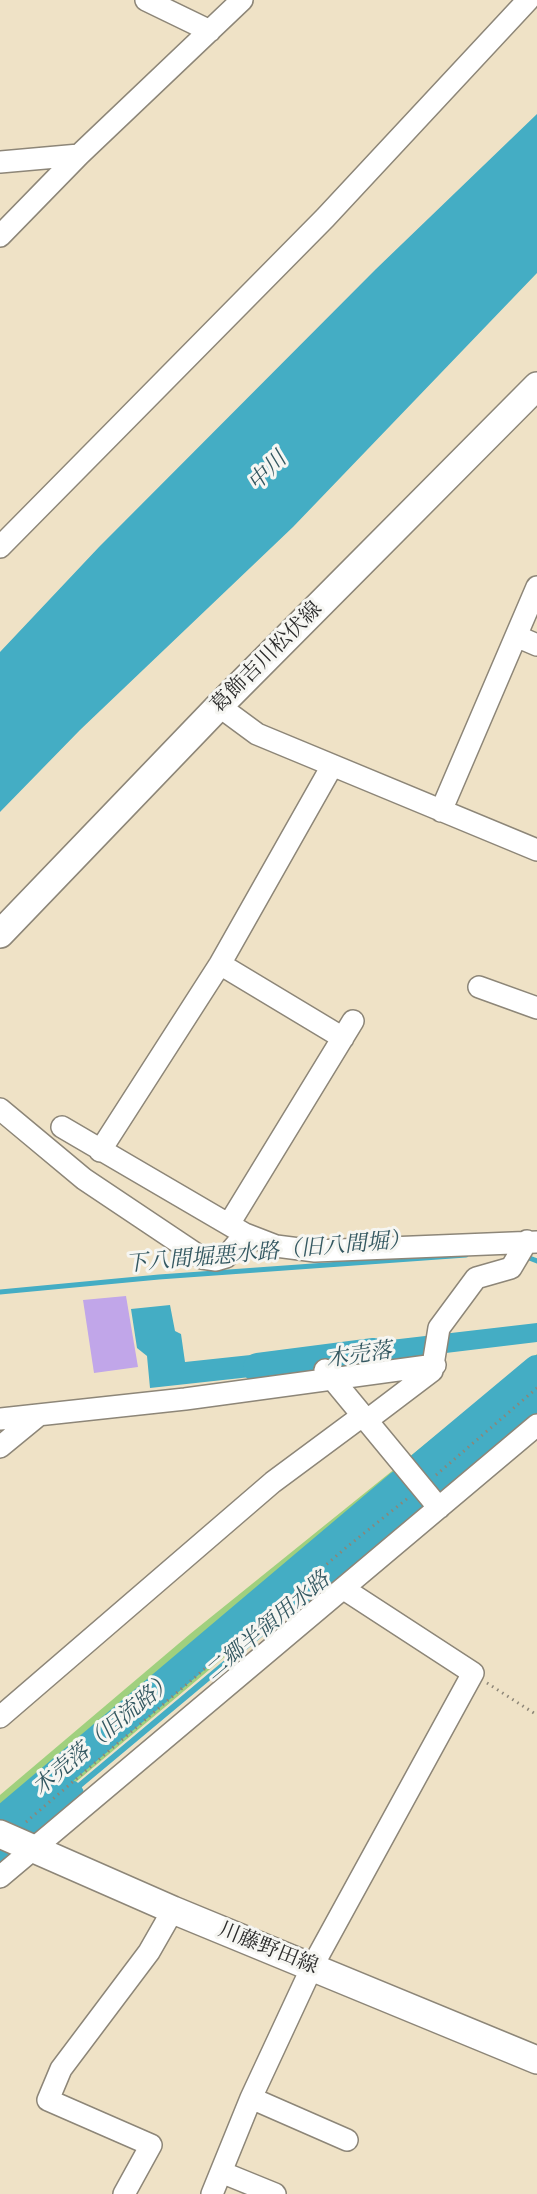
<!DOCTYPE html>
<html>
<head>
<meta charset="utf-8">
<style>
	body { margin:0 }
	canvas { display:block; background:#efe2c6 }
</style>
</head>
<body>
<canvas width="537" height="2194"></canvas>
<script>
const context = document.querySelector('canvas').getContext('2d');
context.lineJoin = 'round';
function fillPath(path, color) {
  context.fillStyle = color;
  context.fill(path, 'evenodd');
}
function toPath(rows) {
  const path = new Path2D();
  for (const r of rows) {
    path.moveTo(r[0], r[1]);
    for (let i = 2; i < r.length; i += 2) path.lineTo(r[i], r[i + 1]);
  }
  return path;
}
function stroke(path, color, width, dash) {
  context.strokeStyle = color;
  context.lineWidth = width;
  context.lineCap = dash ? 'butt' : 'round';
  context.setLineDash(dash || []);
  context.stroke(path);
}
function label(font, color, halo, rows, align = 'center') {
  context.font = font + ' "IM FELL Great Primer","Noto Serif JP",serif';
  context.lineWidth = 6;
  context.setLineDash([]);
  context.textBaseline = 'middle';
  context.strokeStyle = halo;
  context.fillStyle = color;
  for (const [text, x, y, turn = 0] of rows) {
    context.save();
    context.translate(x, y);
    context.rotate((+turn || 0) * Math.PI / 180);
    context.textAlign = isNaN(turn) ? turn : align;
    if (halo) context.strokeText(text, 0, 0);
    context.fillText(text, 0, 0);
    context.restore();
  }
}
const green = toPath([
	[537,1354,537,1394,26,1824,0,1809,0,1795,190,1634]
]);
const water = toPath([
	[537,114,537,273,293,527,80,730,0,812,0,652,99,547,376,269],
	[170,1305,175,1331,181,1334,185,1362,288,1351,299,1367,296,1372,150,1388,147,1356,137,1348,131,1309],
	[537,1323,537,1342,338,1366,322,1348],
	[537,1397,537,1405,461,1474,454,1466],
	[396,1516,397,1524,343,1568,339,1563],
	[332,1570,336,1575,39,1823,35,1819]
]);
const stream = toPath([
	[524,1256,537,1261],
	[0,1292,159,1277,466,1255]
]);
const river = toPath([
	[258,1368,374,1353],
	[422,1466,537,1370],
	[304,1599,537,1401],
	[0,1823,400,1485],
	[0,1854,69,1795]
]);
const building = toPath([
	[126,1296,138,1367,94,1373,83,1300]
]);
const path = toPath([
	[436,1475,537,1388],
	[487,1683,537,1715],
	[26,1822,348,1546,408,1498]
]);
const minor = toPath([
	[146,0,210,31],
	[0,162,79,155],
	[0,236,79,155,242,0],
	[0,547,325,218,528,0],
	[516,636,537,645],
	[219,706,257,734,537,850],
	[441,811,537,587],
	[220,964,343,1038],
	[479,987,537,1008],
	[0,1109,84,1179,202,1258,216,1260,226,1257,245,1234],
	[62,1127,245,1234,276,1246,315,1251,537,1242],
	[100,1151,220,964,332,766],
	[229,1224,353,1021],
	[325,1370,439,1508],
	[0,1419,185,1399,435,1365],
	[366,1421,432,1371,439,1328,476,1278,511,1268,527,1241],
	[0,1447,39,1415],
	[0,1717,273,1482,362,1416],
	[0,1877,537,1425],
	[251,2098,347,2140],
	[221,2172,275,2194],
	[124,2194,151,2145,48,2100,61,2069,149,1952,173,1910],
	[212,2194,251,2098,312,1967,473,1673,344,1589]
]);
const major = toPath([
	[0,934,219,706,537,386],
	[0,1834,173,1910,537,2060]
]);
const streetNames = [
	["葛飾吉川松伏線",267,658,-45],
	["川藤野田線",268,1949,22]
];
const waterNames = [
	["中川",268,472,-45],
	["下八間堀悪水路（旧八間堀）",268,1253,-5],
	["木売落",359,1356,-8],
	["二郷半領用水路",268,1627,-40],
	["木売落（旧流路）",104,1735,-40]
];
fillPath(green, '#a0d07e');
fillPath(water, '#44adc4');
stroke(stream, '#44adc4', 5);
stroke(river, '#44adc4', 30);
fillPath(building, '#c1a6e9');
stroke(minor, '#8d8678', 24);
stroke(major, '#8d8678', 30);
stroke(path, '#8d8678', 3, [1.5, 4.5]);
stroke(minor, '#fff', 21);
stroke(major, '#fff', 27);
label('21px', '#2b2b2b', '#f6f6f2', streetNames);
label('italic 22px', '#345861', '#f6f6f2', waterNames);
</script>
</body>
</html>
